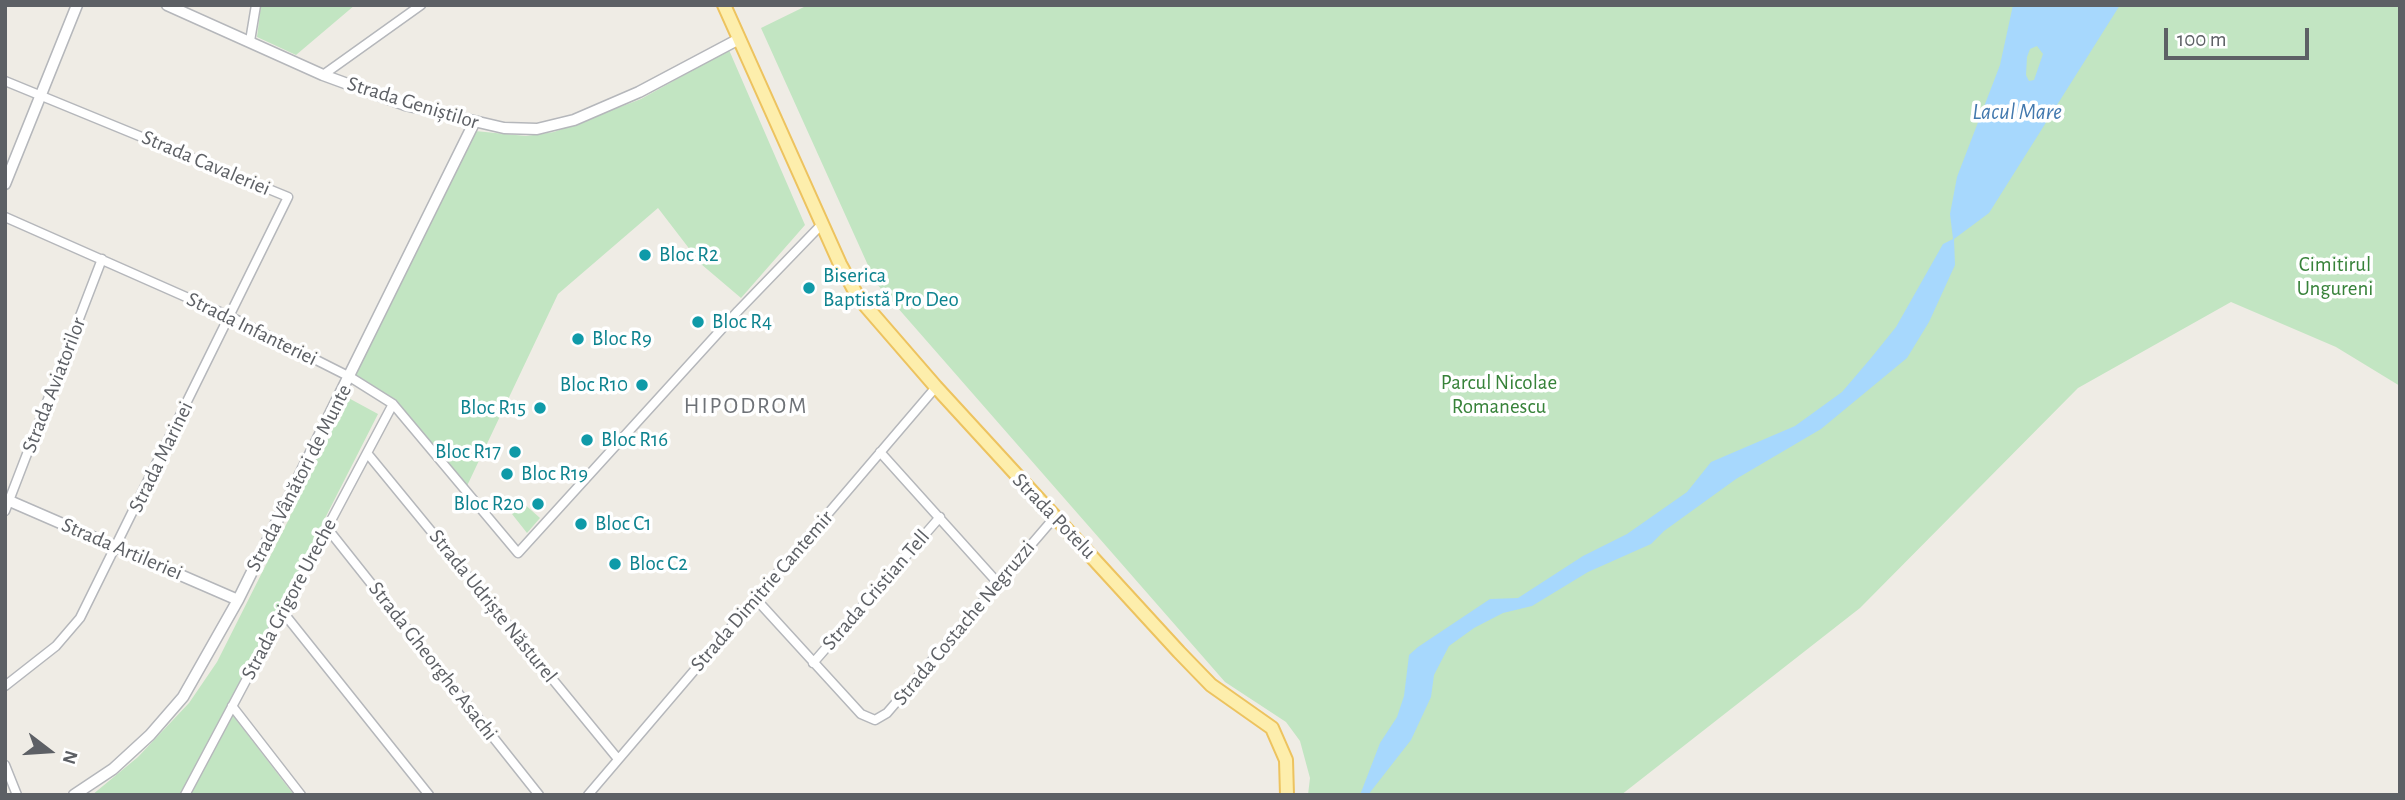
<!DOCTYPE html>
<html>
<head>
<meta charset="utf-8">
<style>
	body { margin:0 }
	#map { position:relative; width:2405px; height:800px; overflow:hidden; background:#efece5; font-family:"Alegreya Sans",sans-serif }
	canvas { display:block }
	.frame { position:absolute; inset:0; border:7px solid #5d6065; pointer-events:none }
	.north { position:absolute; left:14px; top:716px; width:70px; height:70px; -webkit-text-stroke:5px #fff; paint-order:stroke; rotate:107deg; font-size:19px; font-weight:700; line-height:28px; text-align:center; color:#5d6065 }
	.north::after { content:''; display:block; margin:auto; width:24px; height:32px; background:#5d6065; clip-path:polygon(50% 0,100% 100%,50% 72%,0 100%) }
	.scale { position:absolute; left:2164px; top:28px; width:145px; height:32px; box-sizing:border-box; border:4px solid #5d6065; border-top:0; padding-left:9px; font-size:21px; line-height:24px; white-space:nowrap; color:#5d6065; -webkit-text-stroke:5px #fff; paint-order:stroke }
</style>
</head>
<body>
<div id="map">
<canvas width="2405" height="800"></canvas>
<div class="frame"></div>
<div class="north">N</div>
<div class="scale">100 m</div>
</div>
<script>
const context = document.querySelector('canvas').getContext('2d');
context.lineJoin = 'round';
function fillPath(path, color) {
  context.fillStyle = color;
  context.fill(path, 'evenodd');
}
function toPath(rows) {
  const path = new Path2D();
  for (const r of rows) {
    path.moveTo(r[0], r[1]);
    for (let i = 2; i < r.length; i += 2) path.lineTo(r[i], r[i + 1]);
  }
  return path;
}
function stroke(path, color, width, dash) {
  context.strokeStyle = color;
  context.lineWidth = width;
  context.lineCap = dash ? 'butt' : 'round';
  context.setLineDash(dash || []);
  context.stroke(path);
}
function label(font, color, halo, rows, align = 'center') {
  context.font = font + ' "Alegreya Sans",sans-serif';
  context.lineWidth = 7;
  context.setLineDash([]);
  context.textBaseline = 'middle';
  context.strokeStyle = halo;
  context.fillStyle = color;
  for (const [text, x, y, turn = 0] of rows) {
    context.save();
    context.translate(x, y);
    context.rotate((+turn || 0) * Math.PI / 180);
    context.textAlign = isNaN(turn) ? turn : align;
    if (halo) context.strokeText(text, 0, 0);
    context.fillText(text, 0, 0);
    context.restore();
  }
}
const green = toPath([
	[261,5,355,5,296,55,257,37],
	[808,5,2400,5,2400,386,2336,347,2231,302,2078,388,1860,608,1621,795,1308,795,1310,778,1300,741,1286,722,1225,682,876,283,761,28],
	[729,50,805,225,741,298,701,264,658,208,558,294,466,488,393,398,353,373,475,131,526,136,554,132,641,99],
	[343,395,378,414,228,709,294,795,92,795,138,757,189,703,217,662,288,521],
	[522,502,540,518,527,533,512,514]
]);
const water = toPath([
	[2013,5,2120,5,1989,213,1954,239,1955,265,1929,322,1907,358,1821,429,1736,479,1664,531,1651,544,1588,572,1532,606,1503,613,1474,628,1449,646,1434,675,1431,697,1411,740,1368,795,1360,795,1380,743,1397,717,1404,696,1409,655,1418,647,1490,599,1518,598,1583,556,1627,534,1687,492,1711,462,1795,426,1842,392,1871,358,1896,327,1943,244,1953,239,1950,214,1957,177,2000,65],
	[2037,46,2043,54,2034,80,2029,81,2026,75,2027,57,2030,49]
]);
const minor = toPath([
	[250,41,256,5],
	[323,75,421,5],
	[5,81,288,197,80,618,56,646,5,686],
	[5,217,229,316,350,377,393,404,518,553,738,311,823,223],
	[880,452,997,582],
	[367,453,618,759],
	[5,511,102,259],
	[327,528,539,795],
	[755,598,861,714,875,720,887,713,1054,518],
	[282,611,429,795],
	[813,663,940,517],
	[232,706,301,795],
	[5,765,17,795],
	[185,795,393,404],
	[588,795,936,387]
]);
const tertiary = toPath([
	[167,5,323,75,405,105,504,128,537,129,574,120,639,92,739,39],
	[5,184,77,5],
	[5,499,238,600],
	[74,795,113,769,150,735,183,697,238,600,474,123]
]);
const primary = toPath([
	[724,5,840,264,858,297,936,387,1179,652,1211,685,1272,728,1286,760,1287,795]
]);
const markers = [
	[645,255,7,"#0f9aa8"],
	[809,288,7,"#0f9aa8"],
	[698,322,7,"#0f9aa8"],
	[578,339,7,"#0f9aa8"],
	[642,385,7,"#0f9aa8"],
	[540,408,7,"#0f9aa8"],
	[587,440,7,"#0f9aa8"],
	[515,452,7,"#0f9aa8"],
	[507,474,7,"#0f9aa8"],
	[538,504,7,"#0f9aa8"],
	[581,524,7,"#0f9aa8"],
	[615,564,7,"#0f9aa8"]
];
const streetNames = [
	["Strada Geniștilor",413,103,17],
	["Strada Cavaleriei",206,163,23],
	["Strada Infanteriei",252,329,26],
	["Strada Aviatorilor",54,385,-69],
	["Strada Marinei",161,457,-64],
	["Strada Vânători de Munte",299,478,-63],
	["Strada Potelu",1054,516,46],
	["Strada Artileriei",122,549,23],
	["Strada Cristian Tell",876,590,-49],
	["Strada Dimitrie Cantemir",762,591,-49],
	["Strada Grigore Ureche",289,599,-62],
	["Strada Udriște Năsturel",493,606,51],
	["Strada Costache Negruzzi",964,623,-50],
	["Strada Gheorghe Asachi",433,661,52]
];
const cultureNames = [
	["Bloc R2",659,255],
	["Biserica",823,276],
	["Baptistă Pro Deo",823,300],
	["Bloc R4",712,322],
	["Bloc R9",592,339],
	["Bloc R10",628,385,"right"],
	["Bloc R15",526,408,"right"],
	["Bloc R16",601,440],
	["Bloc R17",501,452,"right"],
	["Bloc R19",521,474],
	["Bloc R20",524,504,"right"],
	["Bloc C1",595,524],
	["Bloc C2",629,564]
];
const parkNames = [
	["Cimitirul",2335,265],
	["Ungureni",2335,289],
	["Parcul Nicolae",1499,383],
	["Romanescu",1499,407]
];
const waterNames = [
	["Lacul Mare",2017,112]
];
const neighbourhoodNames = [
	["HIPODROM",746,406]
];
fillPath(green, '#c2e5c2');
fillPath(water, '#a7d8fd');
stroke(minor, '#b5b7bb', 11);
stroke(tertiary, '#b5b7bb', 13);
stroke(primary, '#edc35f', 16);
stroke(minor, '#fff', 8);
stroke(tertiary, '#fff', 10);
stroke(primary, '#fdeeac', 12);
for (const [x, y, r, color] of markers) {
  const dot = new Path2D();
  dot.arc(x, y, r, 0, 2 * Math.PI);
  context.fillStyle = color;
  context.fill(dot);
  stroke(dot, '#fff', 2.5);
}
label('21px', '#5d6065', '#fff', streetNames);
label('21px', '#0d838f', '#fff', cultureNames, 'left');
label('21px', '#378239', '#fff', parkNames);
label('italic 23px', '#4379ae', '#fff', waterNames);
context.letterSpacing = '2px';
label('23px', '#6e7277', '#fff', neighbourhoodNames);
context.letterSpacing = '0px';
</script>
</body>
</html>
